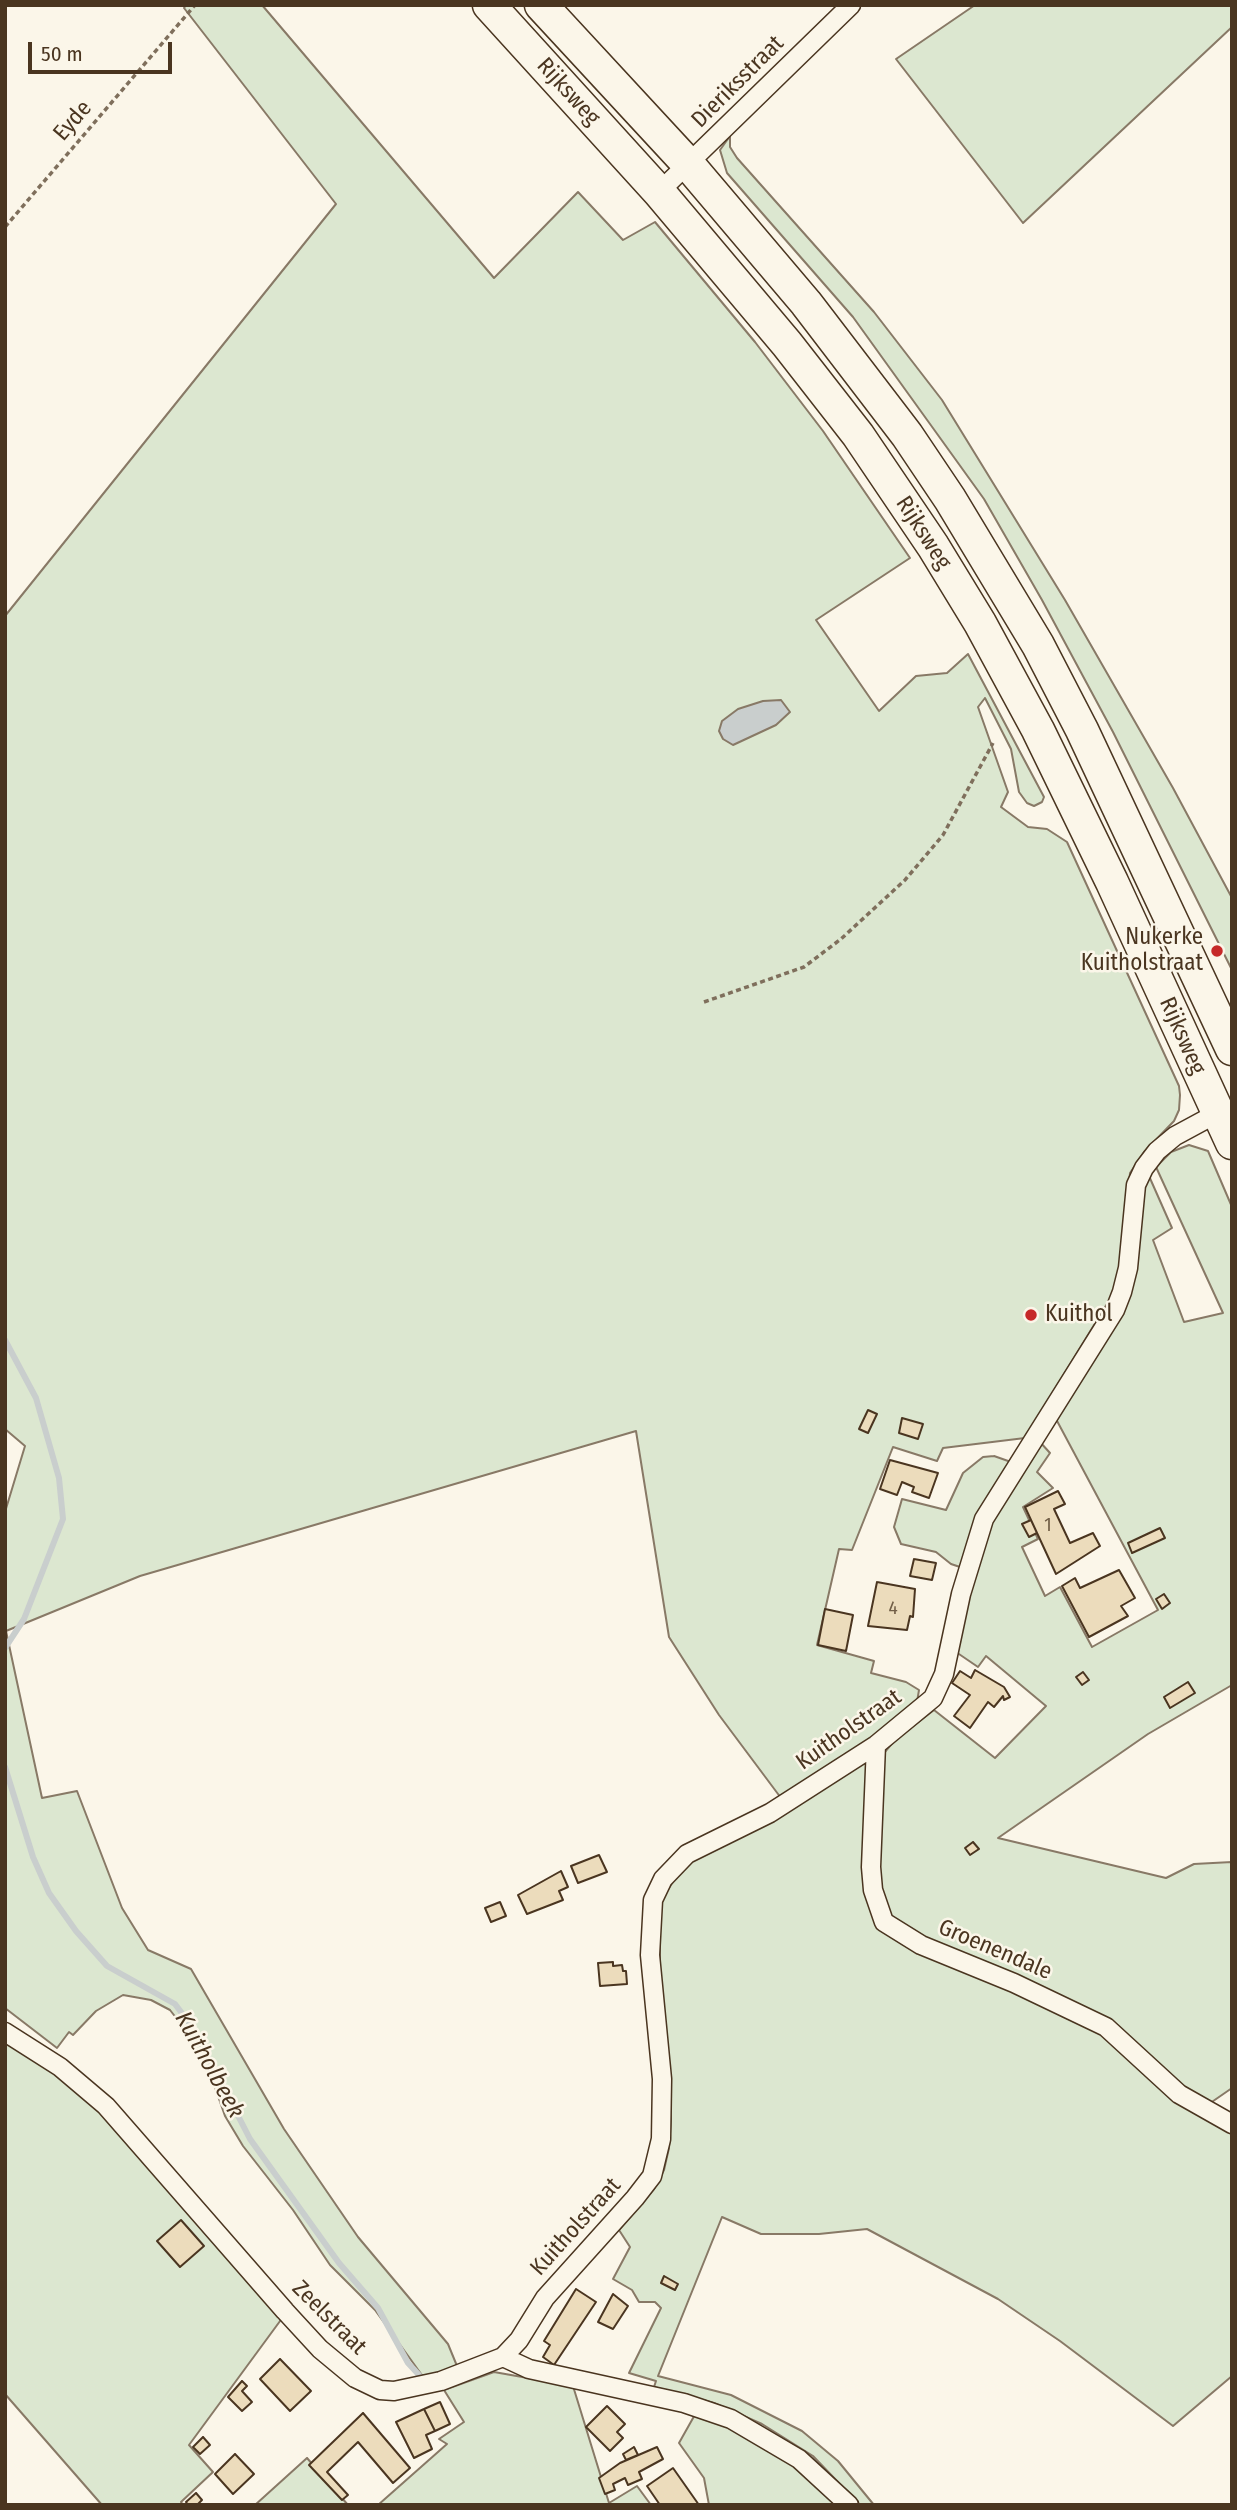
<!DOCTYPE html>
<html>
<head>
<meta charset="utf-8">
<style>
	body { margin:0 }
	#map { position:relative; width:1237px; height:2510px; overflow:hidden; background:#fbf6e9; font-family:"Fira Sans Condensed",sans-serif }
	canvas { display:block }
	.frame { position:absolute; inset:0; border:7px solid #4a3520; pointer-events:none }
	.scale { position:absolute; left:28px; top:42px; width:144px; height:32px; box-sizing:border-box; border:4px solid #4a3520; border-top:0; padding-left:9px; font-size:21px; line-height:24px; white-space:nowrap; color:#4a3520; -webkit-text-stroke:5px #fbf6e9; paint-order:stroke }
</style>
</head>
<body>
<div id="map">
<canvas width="1237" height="2510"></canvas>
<div class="frame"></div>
<div class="scale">50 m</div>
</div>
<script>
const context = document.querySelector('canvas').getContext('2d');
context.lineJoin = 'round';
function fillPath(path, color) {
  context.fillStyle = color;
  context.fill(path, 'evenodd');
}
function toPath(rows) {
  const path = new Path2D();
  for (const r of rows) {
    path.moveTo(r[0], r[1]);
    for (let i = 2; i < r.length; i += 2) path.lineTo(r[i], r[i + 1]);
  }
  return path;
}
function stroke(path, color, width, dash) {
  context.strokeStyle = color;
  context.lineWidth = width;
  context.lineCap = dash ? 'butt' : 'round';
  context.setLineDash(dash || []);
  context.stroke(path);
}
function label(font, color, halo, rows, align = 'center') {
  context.font = font + ' "Fira Sans Condensed",sans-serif';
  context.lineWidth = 5;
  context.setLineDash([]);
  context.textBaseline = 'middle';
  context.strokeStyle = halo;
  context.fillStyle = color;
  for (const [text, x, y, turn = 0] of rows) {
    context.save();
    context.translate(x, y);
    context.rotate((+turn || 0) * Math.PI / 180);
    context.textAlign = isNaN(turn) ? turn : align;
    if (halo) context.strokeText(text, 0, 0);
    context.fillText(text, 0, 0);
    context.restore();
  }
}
const green = toPath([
	[186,5,262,5,494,278,578,192,623,240,655,222,755,342,823,431,910,558,816,620,879,711,916,676,947,673,968,654,1044,797,1042,802,1034,806,1027,803,1019,792,1011,749,985,698,978,707,1008,792,1001,807,1028,827,1047,829,1067,842,1179,1086,1180,1095,1179,1110,1174,1121,1144,1152,1130,1173,1123,1258,1113,1294,1025,1438,943,1448,937,1461,893,1447,852,1550,839,1549,817,1645,874,1661,871,1673,906,1682,919,1690,917,1702,896,1724,781,1798,719,1715,669,1637,636,1431,140,1576,6,1631,42,1798,77,1791,122,1908,148,1950,191,1969,284,2129,358,2237,448,2344,457,2366,424,2378,375,2310,330,2265,293,2210,243,2146,225,2116,212,2079,184,2028,170,2010,151,2000,123,1995,96,2011,73,2035,69,2032,57,2048,5,2008,5,1512,25,1446,5,1429,5,616,336,204,184,8,186,5],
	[975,5,1232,5,1232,27,1023,223,896,59,975,5],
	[730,136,730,147,737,158,874,312,942,400,1065,600,1173,788,1232,898,1232,970,1113,732,1042,600,984,499,853,317,727,173,720,150,730,136],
	[1189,1145,1208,1151,1232,1207,1232,1685,1148,1734,998,1838,1166,1878,1194,1864,1232,1862,1232,2088,1206,2106,1146,2054,891,1921,876,1880,884,1753,895,1740,934,1710,995,1758,1046,1706,986,1656,978,1667,956,1652,963,1612,992,1517,1040,1442,1050,1453,1037,1472,1053,1488,1023,1507,1038,1539,1022,1547,1045,1596,1060,1587,1092,1647,1158,1610,1056,1419,1117,1318,1142,1188,1149,1176,1172,1228,1153,1240,1184,1322,1223,1313,1156,1167,1171,1152,1189,1145],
	[994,1456,1011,1462,963,1568,951,1564,936,1552,901,1544,894,1527,902,1499,946,1510,963,1473,983,1457,994,1456],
	[865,1760,871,1760,881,1928,902,1944,1000,1981,1092,2022,1232,2130,1232,2376,1173,2426,1060,2341,998,2299,867,2229,819,2234,761,2234,722,2217,658,2376,731,2395,802,2431,838,2461,874,2505,860,2505,813,2456,762,2424,714,2403,654,2387,656,2381,629,2373,661,2308,655,2302,639,2302,632,2290,613,2279,630,2247,619,2230,654,2189,664,2170,669,2148,671,2119,660,1978,660,1902,683,1866,865,1760],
	[5,2037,98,2105,283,2317,189,2445,213,2472,181,2502,183,2505,102,2505,5,2394,5,2037],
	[494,2372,573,2386,609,2503,637,2486,651,2505,378,2505,447,2444,439,2439,464,2422,444,2390,494,2372],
	[697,2411,772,2446,843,2505,709,2505,704,2478,679,2443,697,2411],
	[307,2458,348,2505,255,2505,307,2458]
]);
const water = toPath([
	[781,700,790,712,776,725,733,745,723,739,719,731,722,721,738,709,763,701,781,700]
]);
const stream = toPath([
	[5,1340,36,1398,59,1478,63,1519,24,1619,5,1648],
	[5,1767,33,1857,49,1893,76,1931,107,1966,175,2004,193,2028,250,2139,339,2263,378,2308,408,2363,419,2375]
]);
const building = toPath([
	[868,1410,877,1414,868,1433,859,1429,868,1410],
	[902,1418,923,1424,918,1439,899,1433,902,1418],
	[890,1460,938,1473,929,1498,912,1492,914,1487,902,1482,897,1495,880,1489,890,1460],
	[1058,1491,1065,1504,1054,1509,1070,1543,1093,1533,1100,1546,1056,1574,1025,1507,1058,1491],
	[1031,1520,1037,1533,1029,1537,1022,1524,1031,1520],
	[1160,1528,1165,1538,1132,1553,1128,1543,1160,1528],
	[914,1559,936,1563,932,1580,910,1576,914,1559],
	[1119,1570,1135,1598,1121,1606,1128,1616,1089,1637,1062,1586,1075,1578,1080,1588,1119,1570],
	[877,1582,915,1589,913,1617,910,1616,907,1630,868,1626,877,1582],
	[1164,1594,1170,1603,1162,1609,1156,1599,1164,1594],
	[825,1609,853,1615,846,1651,818,1645,825,1609],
	[975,1670,1004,1687,1010,1697,1004,1700,1003,1696,994,1707,988,1702,970,1728,954,1716,970,1695,952,1683,960,1671,971,1678,975,1670],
	[1083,1672,1089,1680,1082,1685,1076,1677,1083,1672],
	[1188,1682,1195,1693,1170,1708,1164,1697,1188,1682],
	[973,1842,979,1849,970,1855,965,1848,973,1842],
	[599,1855,607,1872,578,1883,571,1866,599,1855],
	[561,1871,568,1887,559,1891,563,1900,527,1914,518,1895,561,1871],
	[500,1902,506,1916,491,1922,485,1908,500,1902],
	[613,1962,613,1966,622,1965,623,1971,626,1971,627,1984,600,1986,598,1963,613,1962],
	[181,2220,204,2246,180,2267,157,2241,181,2220],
	[664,2276,678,2284,675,2290,661,2283,664,2276],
	[576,2289,596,2302,554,2365,543,2357,550,2345,544,2341,576,2289],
	[613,2294,628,2306,613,2329,598,2322,613,2294],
	[280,2359,311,2391,290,2411,260,2379,280,2359],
	[242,2381,247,2386,242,2391,252,2402,242,2411,228,2397,242,2381],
	[440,2402,450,2424,435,2431,424,2409,440,2402],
	[607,2406,625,2424,617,2432,623,2438,610,2451,586,2427,607,2406],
	[424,2409,435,2431,426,2435,432,2449,414,2458,396,2422,424,2409],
	[363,2413,410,2468,393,2483,358,2442,327,2472,348,2495,342,2500,309,2465,363,2413],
	[203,2437,210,2445,200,2454,193,2447,203,2437],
	[634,2447,638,2455,626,2460,623,2454,634,2447],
	[657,2447,663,2459,639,2472,642,2479,628,2485,625,2478,613,2484,615,2490,605,2494,599,2478,620,2463,657,2447],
	[235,2454,254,2474,233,2494,215,2474,235,2454],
	[673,2468,699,2505,660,2505,647,2486,673,2468],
	[196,2493,202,2500,197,2505,188,2505,186,2502,196,2493]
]);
const path = toPath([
	[5,227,195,5],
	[704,1002,804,967,841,939,905,880,943,835,993,743]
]);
const street = toPath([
	[659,192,851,5],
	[876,1745,871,1867,873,1890,884,1922,921,1945,1014,1983,1106,2027,1179,2094,1232,2124],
	[5,2032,60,2067,106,2106,285,2311,320,2349,355,2378,380,2390,394,2391,441,2381,503,2357,519,2340,545,2298,635,2198,652,2176,661,2139,662,2079,650,1955,653,1900,663,1879,687,1854,770,1813,876,1745,933,1698,944,1674,961,1594,984,1519,1115,1310,1122,1292,1128,1268,1136,1185,1144,1168,1157,1151,1175,1136,1225,1109],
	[503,2357,529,2369,684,2403,731,2419,799,2459,849,2505]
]);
const highway = toPath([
	[489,5,659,192,787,344,858,435,933,546,980,623,1038,730,1112,882,1232,1143],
	[541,5,689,165,806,303,907,435,950,499,1038,645,1082,730,1232,1049]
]);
const markers = [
	[1217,951,7,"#c62828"],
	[1031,1315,7,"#c62828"]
];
const numberNames = [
	["1",1048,1526],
	["4",893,1609]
];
const streetNames = [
	["Dieriksstraat",738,82,-45],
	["Rijksweg",568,92,48],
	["Eyde",73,121,-49],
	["Rijksweg",923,533,57],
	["Rijksweg",1182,1036,66],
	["Kuitholstraat",849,1730,-35],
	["Groenendale",995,1950,23],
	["Kuitholstraat",576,2227,-48],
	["Zeelstraat",329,2318,45]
];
const poiNames = [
	["Nukerke",1203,938],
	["Kuitholstraat",1203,964],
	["Kuithol",1045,1315,"left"]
];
const waterNames = [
	["Kuitholbeek",209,2065,61]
];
fillPath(green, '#dce7d0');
stroke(green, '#887966', 2);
fillPath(water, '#c9cecd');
stroke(water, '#887966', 2);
stroke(stream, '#c9cecd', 6);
fillPath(building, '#ecdcbc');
stroke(building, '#4a3520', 2);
stroke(street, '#4a3520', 21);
stroke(highway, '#4a3520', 35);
stroke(path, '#7f6f5c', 3.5, [5, 3.5]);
stroke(street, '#fbf6e9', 18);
stroke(highway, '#fbf6e9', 32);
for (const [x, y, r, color] of markers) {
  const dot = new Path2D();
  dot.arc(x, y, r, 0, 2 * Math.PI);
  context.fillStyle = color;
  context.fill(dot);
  stroke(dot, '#fbf6e9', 2.5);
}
label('19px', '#725f47', null, numberNames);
label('23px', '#4a3520', '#fbf6e9', streetNames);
label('23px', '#4a3520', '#fbf6e9', poiNames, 'right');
label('italic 24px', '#4a3520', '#fbf6e9', waterNames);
</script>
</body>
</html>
